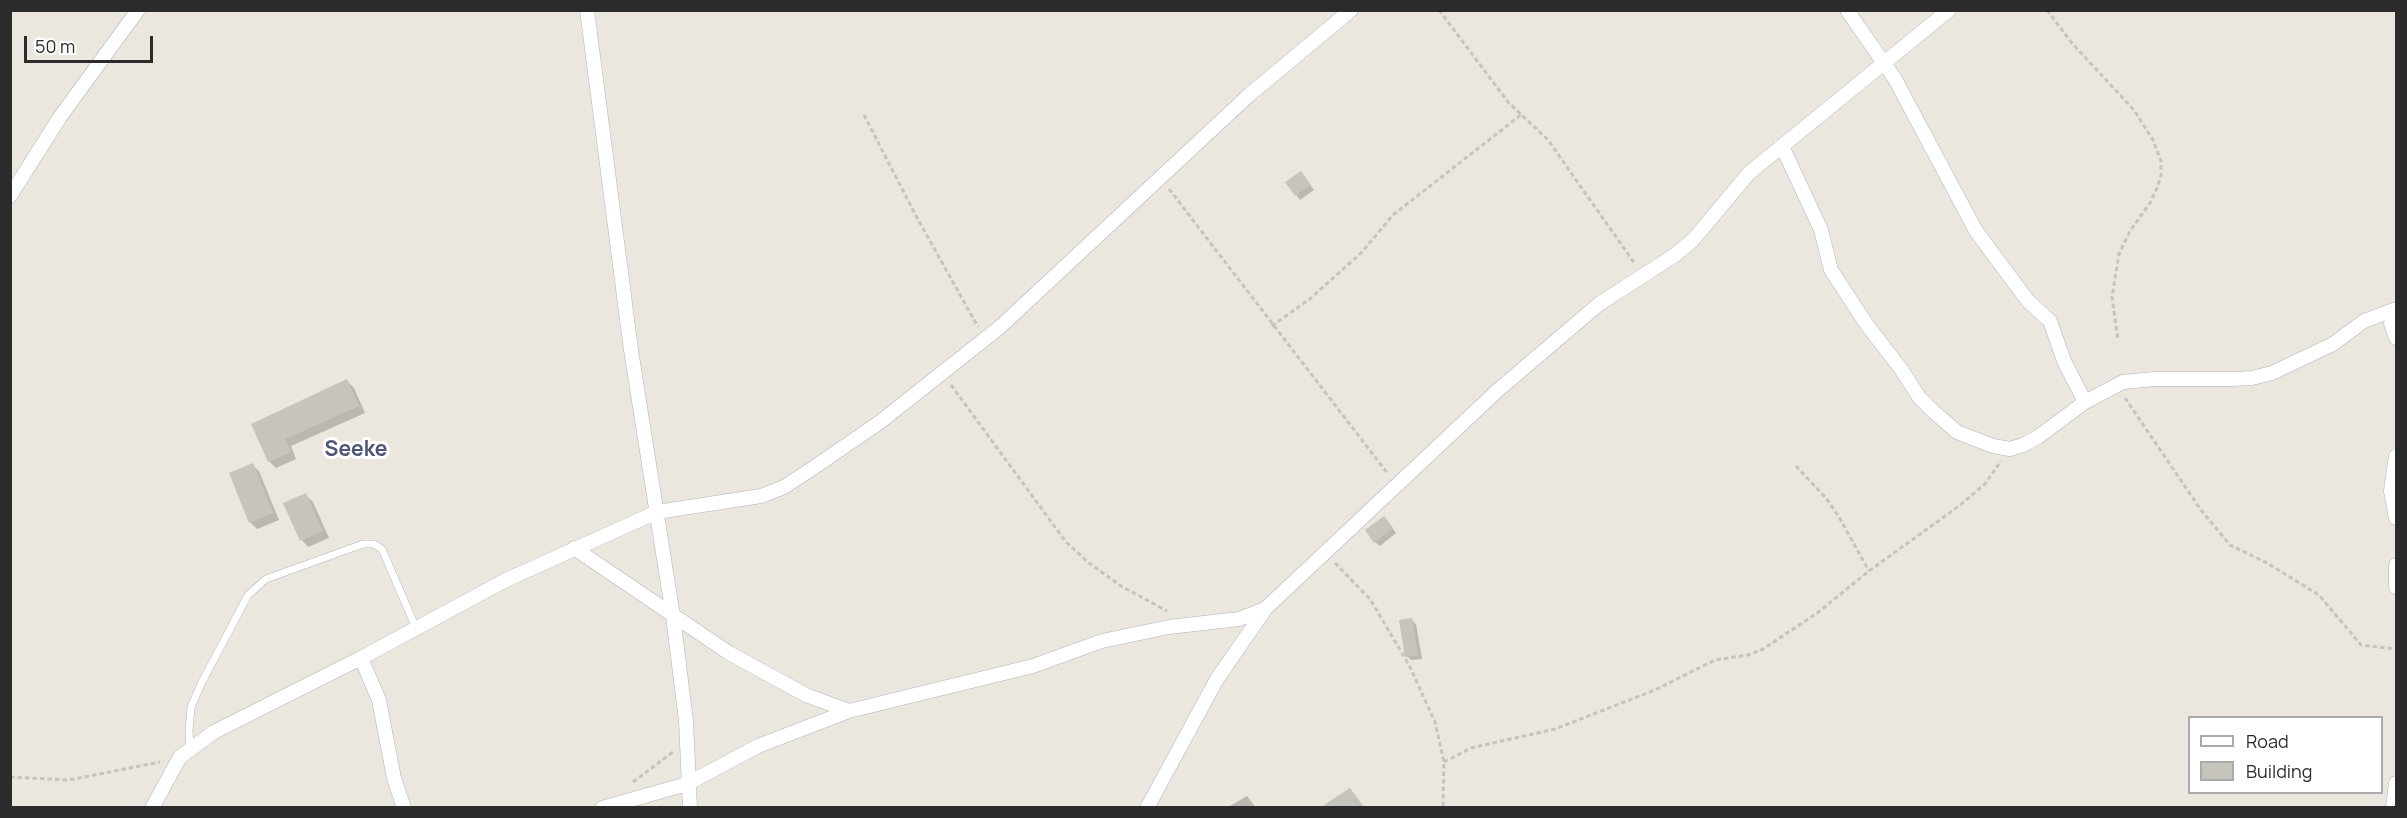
<!DOCTYPE html>
<html>
<head>
<meta charset="utf-8">
<style>
	body { margin:0 }
	#map { position:relative; width:2407px; height:818px; overflow:hidden; background:#ebe6de; font-family:Manrope,sans-serif }
	canvas { display:block }
	.frame { position:absolute; inset:0; border:12px solid #2b2b2b; pointer-events:none }
	.legend { position:absolute; left:2188px; top:716px; width:195px; height:78px; box-sizing:border-box; background:#fff; border:2px solid #aaa; margin:0; padding:8px 10px; list-style:none; font-size:18px; color:#2b2b2b }
	.legend li { display:flex; align-items:center; gap:12px; height:30px }
	.legend b { width:30px; border:2px solid #aaa }
	.scale { position:absolute; left:24px; top:36px; width:129px; height:27px; box-sizing:border-box; border:3px solid #2b2b2b; border-top:0; padding-left:8px; font-size:18px; line-height:21px; white-space:nowrap; color:#2b2b2b; -webkit-text-stroke:4px #fff; paint-order:stroke }
</style>
</head>
<body>
<div id="map">
<canvas width="2407" height="818"></canvas>
<div class="frame"></div>
<ul class="legend">
<li><b style="height:8px;background:#fff"></b>Road</li>
<li><b style="height:16px;background:#c7c4bd"></b>Building</li>
</ul>
<div class="scale">50 m</div>
</div>
<script>
const context = document.querySelector('canvas').getContext('2d');
context.lineJoin = 'round';
function fillPath(path, color) {
  context.fillStyle = color;
  context.fill(path, 'evenodd');
}
function toPath(rows) {
  const path = new Path2D();
  for (const r of rows) {
    path.moveTo(r[0], r[1]);
    for (let i = 2; i < r.length; i += 2) path.lineTo(r[i], r[i + 1]);
  }
  return path;
}
function stroke(path, color, width, dash) {
  context.strokeStyle = color;
  context.lineWidth = width;
  context.lineCap = dash ? 'butt' : 'round';
  context.setLineDash(dash || []);
  context.stroke(path);
}
function label(font, color, halo, rows, align = 'center') {
  context.font = font + ' Manrope,sans-serif';
  context.lineWidth = 6;
  context.setLineDash([]);
  context.textBaseline = 'middle';
  context.strokeStyle = halo;
  context.fillStyle = color;
  for (const [text, x, y, turn = 0] of rows) {
    context.save();
    context.translate(x, y);
    context.rotate((+turn || 0) * Math.PI / 180);
    context.textAlign = isNaN(turn) ? turn : align;
    if (halo) context.strokeText(text, 0, 0);
    context.fillText(text, 0, 0);
    context.restore();
  }
}
const shadow = toPath([
	[1301,173,1314,190,1300,200,1287,183],
	[347,381,354,388,365,413,291,446,296,459,276,468,269,461,253,425],
	[252,465,259,471,279,520,257,529,250,522],
	[306,495,313,502,329,538,308,547,302,540],
	[1388,522,1396,533,1380,546,1375,542],
	[1412,620,1416,624,1422,659,1411,660,1407,656],
	[1350,790,1364,808,1324,808],
	[1247,796,1256,808,1230,808,1230,806]
]);
const building = toPath([
	[1301,171,1311,185,1295,196,1285,182],
	[347,379,359,406,285,439,291,452,268,462,251,424],
	[253,463,273,513,249,523,229,473],
	[306,493,323,531,300,541,283,503],
	[1384,516,1393,528,1374,543,1365,530],
	[1412,618,1418,655,1405,657,1399,620],
	[1350,788,1364,807,1321,807]
]);
const path = toPath([
	[1439,10,1508,102,1548,140,1635,264],
	[2047,10,2071,42,2134,110,2153,140,2161,161,2161,176,2157,188,2150,203,2130,231,2119,254,2112,297,2118,340],
	[864,115,915,214,978,327],
	[1169,189,1388,474],
	[1272,326,1311,298,1361,253,1393,215,1522,114],
	[951,385,1066,542,1089,563,1121,586,1167,611],
	[2125,398,2201,510,2230,545,2267,563,2319,595,2361,645,2396,649],
	[1796,466,1826,498,1839,517,1869,571],
	[1335,563,1370,599,1409,665,1435,722,1444,762,1443,808],
	[1444,762,1471,748,1555,729,1655,690,1715,660,1748,655,1763,649,1816,614,1869,571,1959,506,1985,484,2001,461],
	[10,777,69,780,160,762],
	[633,782,673,752]
]);
const service = toPath([
	[190,748,189,730,191,707,201,684,248,595,266,579,363,544,374,544,382,549,416,628]
]);
const minor = toPath([
	[587,10,631,350,673,616,686,721,690,808],
	[1847,10,1895,79,1976,231,2028,301,2050,321,2064,361,2085,402],
	[1782,146,1821,230,1831,270,1867,325,1901,369,1919,397,1934,412,1957,432,1993,446,2010,449,2023,445,2038,437,2085,402,2123,382,2155,379,2230,379,2252,378,2272,373,2333,344,2364,321,2396,309],
	[10,196,60,117,138,10],
	[2396,312,2391,324,2396,338],
	[2396,456,2391,491,2396,518],
	[574,548,729,653,806,695,849,711],
	[2396,565,2396,587],
	[361,658,379,700,394,778,404,808],
	[152,808,180,757,214,732,361,658,506,580,657,512,761,496,784,487,813,468,880,422,1000,327,1249,95,1351,10],
	[602,808,687,784,758,746,849,711,1033,666,1102,641,1169,627,1239,619,1265,609,1497,391,1599,304,1675,255,1693,240,1749,173,1949,10],
	[1147,808,1217,679,1264,611],
	[2393,808,2396,783]
]);
const quarterNames = [
	["Seeke",356,450]
];
fillPath(shadow, '#0003');
fillPath(building, '#c7c4bd');
stroke(service, '#b2b4bd', 8);
stroke(minor, '#b2b4bd', 15);
stroke(path, '#c4c4c4', 3, [4.5, 3]);
stroke(service, '#fff', 7);
stroke(minor, '#fff', 14);
label('bold 21px', '#505677', '#fff', quarterNames);
</script>
</body>
</html>
